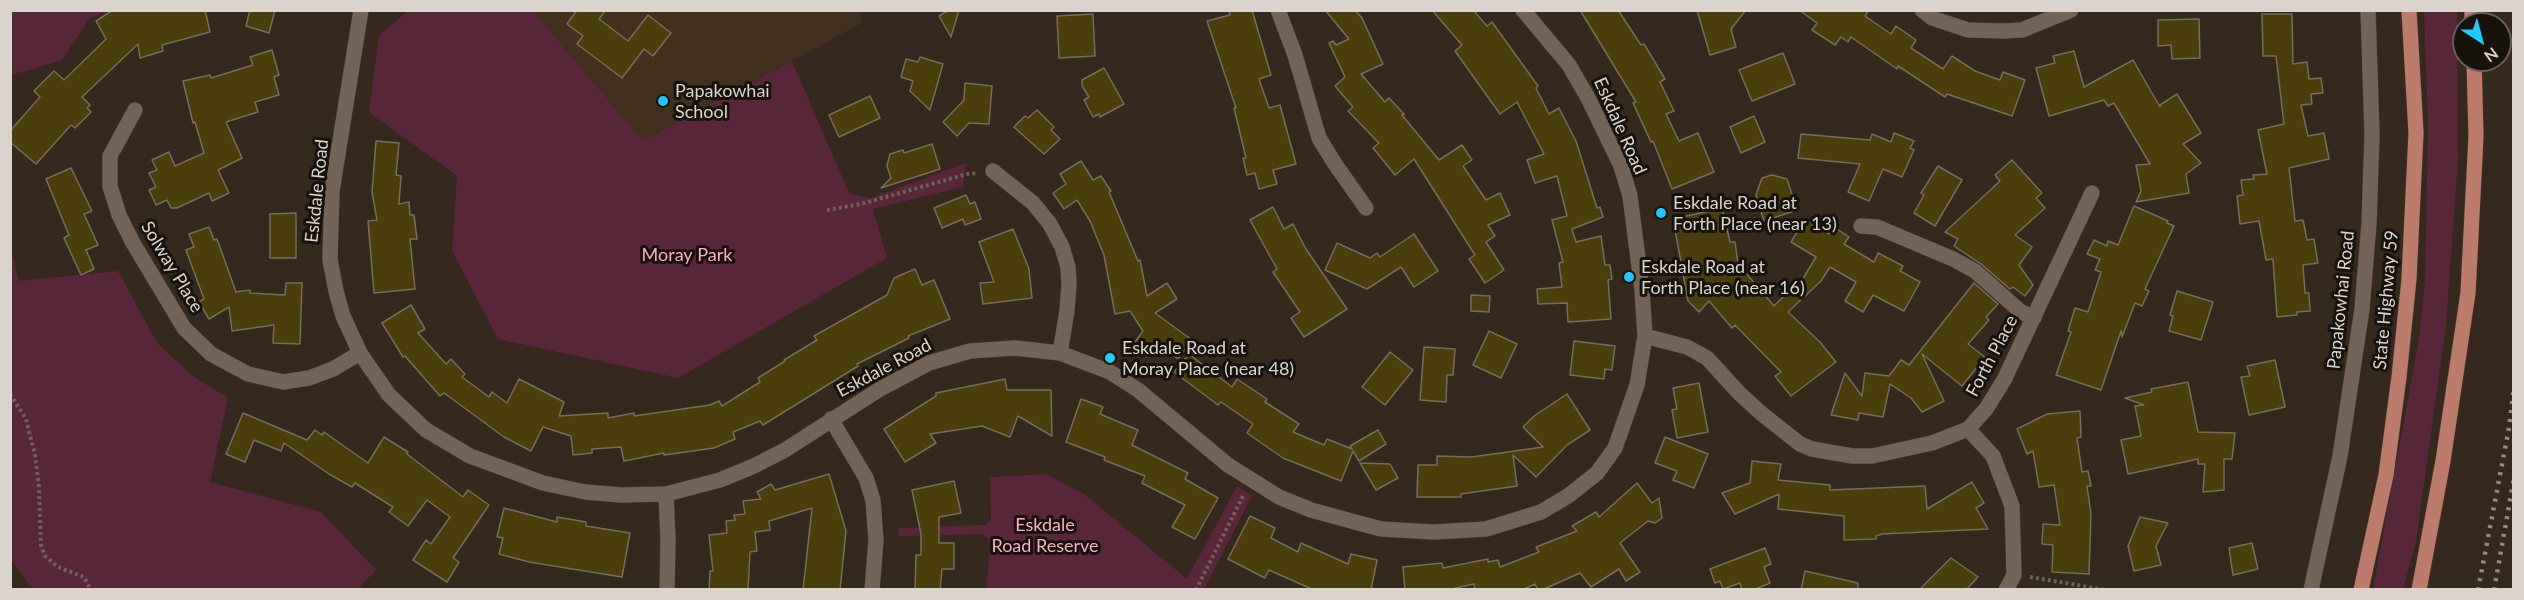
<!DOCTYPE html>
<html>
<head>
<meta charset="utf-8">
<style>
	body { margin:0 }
	#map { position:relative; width:2524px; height:600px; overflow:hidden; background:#35281c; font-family:Lato,sans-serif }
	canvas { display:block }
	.frame { position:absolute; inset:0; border:12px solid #dcd3cc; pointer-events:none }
	.north { position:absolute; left:2452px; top:12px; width:60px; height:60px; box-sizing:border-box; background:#18120d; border:2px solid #665f59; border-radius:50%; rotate:144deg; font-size:16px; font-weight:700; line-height:24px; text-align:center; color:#dcd3cc }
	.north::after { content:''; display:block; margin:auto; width:21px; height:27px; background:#23c9fe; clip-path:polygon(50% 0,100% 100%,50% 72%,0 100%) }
</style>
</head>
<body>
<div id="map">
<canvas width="2524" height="600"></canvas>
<div class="frame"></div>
<div class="north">N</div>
</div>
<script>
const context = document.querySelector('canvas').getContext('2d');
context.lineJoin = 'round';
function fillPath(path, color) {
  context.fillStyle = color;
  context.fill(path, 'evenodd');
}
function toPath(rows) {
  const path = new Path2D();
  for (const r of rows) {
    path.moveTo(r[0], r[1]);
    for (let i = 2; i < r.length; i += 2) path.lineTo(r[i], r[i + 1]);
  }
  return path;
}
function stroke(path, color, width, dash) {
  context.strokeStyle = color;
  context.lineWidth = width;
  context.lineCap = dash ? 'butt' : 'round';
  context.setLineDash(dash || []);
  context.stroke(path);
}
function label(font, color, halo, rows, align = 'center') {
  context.font = font + ' Lato,sans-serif';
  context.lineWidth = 6;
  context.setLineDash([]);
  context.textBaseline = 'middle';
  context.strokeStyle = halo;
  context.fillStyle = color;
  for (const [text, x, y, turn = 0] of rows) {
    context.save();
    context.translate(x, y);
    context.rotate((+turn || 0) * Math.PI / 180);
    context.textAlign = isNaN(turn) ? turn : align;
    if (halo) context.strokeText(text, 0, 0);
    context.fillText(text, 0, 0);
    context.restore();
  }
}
const built = toPath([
	[858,10,862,23,643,141,533,11]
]);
const green = toPath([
	[11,10,111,10,111,11,90,18,62,60,11,75],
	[408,11,533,11,643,141,792,61,849,193,871,198,966,163,963,187,873,209,887,258,678,378,498,339,452,251,457,176,369,112,379,35],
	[2424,11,2457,11,2458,160,2446,325,2416,541,2403,589,2373,589,2419,339,2425,282,2428,123],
	[10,245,19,281,118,271,157,343,194,377,228,398,210,482,321,512,376,570,358,589,33,589,11,560],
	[1046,474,1084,494,1187,579,1237,486,1252,496,1204,589,986,589,991,542,983,534,898,536,899,528,985,525,991,520,990,477]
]);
const building = toPath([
	[113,10,205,10,210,32,162,45,163,51,140,58,138,44,82,97,90,105,87,108,91,112,75,128,71,125,36,164,10,142,10,131,40,97,34,91,54,71,64,80,106,39,96,21,113,10],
	[250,10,275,10,269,33,246,26,250,10],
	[577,10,606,10,599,19,628,41,648,15,671,33,653,56,644,49,622,78,577,44,583,36,567,24,577,10],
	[949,10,959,10,951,37,939,16,949,10],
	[1229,10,1252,10,1271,75,1259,79,1269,108,1280,105,1296,164,1273,170,1277,184,1259,189,1255,173,1247,175,1243,158,1246,158,1234,108,1236,108,1207,21,1230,15,1229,10],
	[1325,10,1355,10,1362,18,1383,64,1361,74,1385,102,1389,98,1404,114,1402,115,1439,160,1462,145,1472,160,1463,166,1486,200,1500,193,1510,215,1488,225,1495,236,1486,242,1504,270,1485,283,1469,259,1475,255,1414,159,1395,175,1373,148,1379,143,1348,111,1353,107,1335,86,1345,77,1329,43,1333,41,1336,45,1349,39,1325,10],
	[1432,10,1473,10,1487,26,1492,22,1538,86,1536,88,1549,114,1559,108,1576,141,1597,208,1600,207,1603,217,1572,229,1576,242,1601,236,1605,265,1610,265,1612,279,1608,280,1611,319,1568,322,1567,303,1538,304,1537,289,1562,287,1559,263,1563,262,1552,220,1567,216,1557,176,1535,183,1527,160,1544,154,1517,102,1500,114,1455,51,1462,45,1432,10],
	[1580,10,1618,10,1641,45,1644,44,1665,79,1660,82,1674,111,1666,114,1679,141,1698,133,1714,172,1672,189,1653,141,1651,142,1633,103,1636,102,1580,10],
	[1697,10,1746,10,1731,29,1736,47,1710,55,1697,10],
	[1799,10,1869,10,1865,16,1891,34,1896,26,1916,40,1911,48,1943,69,1952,56,1975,71,2000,80,2003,72,2025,80,2012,116,1947,94,1945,97,1898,66,1897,69,1851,37,1848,42,1841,37,1835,45,1812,30,1817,23,1799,10],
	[1093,14,1095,56,1059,58,1057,16,1093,14],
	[2262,14,2292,14,2293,64,2307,62,2309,79,2321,78,2323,93,2311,94,2312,104,2301,105,2308,136,2324,133,2329,159,2289,168,2295,221,2303,220,2307,240,2314,239,2318,263,2303,265,2305,293,2309,293,2310,311,2297,312,2297,315,2277,317,2273,259,2266,260,2259,221,2240,224,2237,196,2243,195,2241,180,2254,179,2253,175,2267,174,2258,130,2284,124,2276,56,2263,56,2262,14],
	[2199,19,2200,58,2172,59,2171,45,2158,46,2158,20,2199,19],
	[272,50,279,75,274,77,279,95,255,102,258,112,226,122,242,158,218,170,229,193,212,201,209,193,177,208,171,208,167,200,156,205,149,190,156,187,149,173,157,170,152,160,169,152,175,166,204,153,195,122,193,123,183,81,210,75,211,78,253,65,250,57,272,50],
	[2074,51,2084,87,2133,60,2160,107,2160,105,2177,94,2201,133,2183,144,2201,163,2186,174,2189,193,2136,202,2141,191,2136,165,2150,164,2114,103,2108,106,2104,100,2049,116,2036,68,2055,63,2053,56,2074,51],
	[1783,53,1795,84,1752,101,1739,70,1783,53],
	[920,57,943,64,930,110,910,91,913,81,901,77,906,59,918,62,920,57],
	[1104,68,1124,104,1100,117,1099,114,1093,117,1084,100,1089,97,1082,86,1082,80,1104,68],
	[965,83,992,86,989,124,969,123,957,136,943,122,964,100,965,83],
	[870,96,880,118,839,137,829,115,870,96],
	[1037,110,1054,127,1051,130,1060,139,1044,154,1014,127,1025,116,1028,118,1037,110],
	[1754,116,1765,142,1741,153,1730,127,1754,116],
	[1894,133,1914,141,1910,148,1914,150,1902,177,1883,169,1869,201,1848,192,1860,164,1798,158,1801,134,1870,140,1872,134,1891,142,1894,133],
	[376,141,399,143,396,175,401,176,399,204,409,202,410,215,414,215,417,239,410,239,415,289,374,293,368,221,377,220,372,192,376,141],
	[932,144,940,169,881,188,891,178,887,166,890,154,903,150,904,153,932,144],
	[2012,160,2042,193,2036,198,2045,208,2015,235,2032,247,2019,265,2033,285,2025,296,2013,287,2010,289,1981,264,1954,246,1958,239,1945,232,2000,181,1995,175,2012,160],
	[1081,161,1093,180,1101,176,1111,191,1109,192,1138,261,1140,260,1147,296,1167,283,1177,299,1155,313,1192,340,1178,359,1157,343,1147,357,1132,346,1143,331,1130,311,1115,314,1104,255,1090,221,1077,200,1064,209,1053,193,1066,184,1060,174,1081,161],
	[1938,166,1962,180,1935,226,1914,213,1924,195,1921,193,1938,166],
	[71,168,92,211,84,214,98,245,86,250,94,269,81,275,64,238,69,235,46,179,71,168],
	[1772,175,1787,179,1797,210,1764,221,1756,195,1762,178,1772,175],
	[966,195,970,204,975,202,981,219,965,225,963,219,942,228,934,208,966,195],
	[2134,206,2168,221,2167,223,2174,226,2145,289,2149,291,2142,306,2135,303,2122,337,2121,331,2101,390,2056,375,2071,332,2068,331,2075,308,2088,312,2101,272,2095,270,2100,259,2087,254,2094,240,2107,246,2108,241,2118,245,2134,206],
	[1273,207,1284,229,1293,224,1306,249,1347,309,1304,337,1291,318,1300,312,1273,272,1277,269,1250,220,1273,207],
	[1722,208,1730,242,1735,242,1738,264,1774,306,1793,287,1796,290,1816,257,1791,242,1805,219,1829,234,1834,227,1849,237,1844,244,1874,262,1878,253,1903,266,1900,271,1920,282,1904,311,1873,295,1863,312,1845,301,1856,282,1830,267,1821,281,1788,312,1820,342,1836,362,1791,396,1775,376,1781,372,1735,325,1732,328,1709,301,1699,312,1688,301,1673,219,1722,208],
	[296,213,296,258,270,258,270,214,296,213],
	[209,227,214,240,217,239,236,292,250,290,250,293,285,295,286,283,302,283,300,344,273,343,274,325,232,331,229,307,209,319,199,302,204,299,186,250,194,247,189,234,209,227],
	[1013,229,1029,269,1032,298,983,304,980,283,994,282,979,242,1013,229],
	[1414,234,1438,271,1414,287,1401,267,1367,289,1325,270,1337,243,1370,258,1377,253,1380,257,1414,234],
	[915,269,922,285,934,280,950,319,908,336,909,338,857,364,858,366,763,425,760,421,733,432,735,439,714,448,664,455,664,453,624,461,621,447,592,449,592,453,573,455,571,436,543,427,531,451,504,437,444,393,440,396,405,356,403,357,382,323,411,305,425,329,418,333,446,364,451,359,465,374,462,377,489,397,492,392,507,403,519,379,564,402,559,416,608,413,608,418,634,413,634,416,710,405,719,401,722,406,760,382,758,378,785,361,784,360,817,340,814,336,887,295,894,278,915,269],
	[1974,283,1998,304,1986,317,1989,320,1968,344,1985,357,1962,386,1922,354,1944,401,1922,412,1911,398,1890,384,1883,417,1859,413,1858,420,1831,415,1845,373,1862,396,1865,373,1889,376,1901,360,1909,365,1974,283],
	[2177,291,2213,302,2201,340,2169,331,2173,316,2170,315,2177,291],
	[1471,295,1490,296,1489,312,1471,311,1471,295],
	[1489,331,1517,344,1501,378,1473,365,1489,331],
	[1574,341,1615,346,1612,370,1605,369,1604,379,1570,375,1574,341],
	[1424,347,1455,349,1453,375,1447,375,1446,402,1420,400,1424,347],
	[1390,352,1413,370,1385,405,1362,387,1390,352],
	[1189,354,1232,387,1237,379,1267,399,1265,402,1299,424,1293,432,1324,445,1327,439,1352,449,1350,446,1378,430,1386,444,1359,461,1353,451,1341,481,1283,458,1247,433,1253,424,1221,402,1218,405,1174,372,1189,354],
	[2275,360,2285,407,2249,415,2241,377,2250,376,2247,366,2275,360],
	[1005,379,1007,390,1051,390,1052,436,1018,416,1010,437,982,426,930,434,936,443,905,462,884,429,936,396,936,393,1005,379],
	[2188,382,2198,432,2235,433,2232,459,2224,459,2224,490,2203,492,2205,464,2198,464,2198,459,2128,474,2121,440,2141,436,2135,406,2144,405,2125,398,2152,392,2151,389,2188,382],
	[1699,383,1708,432,1677,438,1672,410,1677,409,1673,388,1699,383],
	[1567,394,1590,430,1567,445,1536,477,1513,455,1517,486,1461,494,1461,497,1417,497,1418,465,1437,465,1437,456,1472,457,1543,447,1523,427,1534,416,1567,394],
	[1081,399,1103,407,1100,414,1138,430,1132,445,1188,473,1185,479,1218,498,1195,539,1172,527,1185,505,1142,483,1145,476,1104,460,1105,457,1066,442,1081,399],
	[2080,411,2081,437,2077,438,2082,472,2088,471,2091,486,2087,486,2091,514,2089,574,2052,572,2053,545,2042,544,2043,524,2060,525,2054,485,2039,487,2033,451,2027,454,2017,429,2047,414,2080,411],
	[243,413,307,440,315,430,322,435,324,432,368,463,384,437,408,452,407,454,463,497,468,490,489,505,453,558,459,562,447,582,413,560,426,540,431,544,450,517,427,500,408,526,389,512,393,507,355,483,352,487,329,474,284,443,281,451,254,440,245,462,226,454,243,413],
	[1665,437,1708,454,1694,488,1673,480,1677,471,1655,463,1665,437],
	[1752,461,1781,464,1778,480,1830,485,1830,490,1925,486,1927,509,1972,482,1984,503,1976,508,1988,529,1882,534,1876,536,1876,539,1844,540,1844,516,1778,509,1779,494,1735,514,1722,493,1750,483,1752,461],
	[1360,463,1390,464,1398,478,1376,490,1360,463],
	[829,474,846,531,840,590,803,590,812,508,769,521,770,530,755,532,757,551,750,552,748,590,709,590,710,571,713,571,709,535,727,533,726,521,735,520,734,515,745,514,743,501,761,499,757,492,771,484,775,490,829,474],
	[954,481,961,513,939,517,939,543,954,543,954,569,942,569,940,590,915,590,916,555,921,555,921,534,912,490,954,481],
	[1637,483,1652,503,1659,498,1662,518,1655,523,1648,521,1620,543,1640,572,1626,581,1619,569,1591,587,1580,573,1542,590,1538,590,1535,584,1522,590,1475,590,1474,584,1447,590,1405,590,1403,567,1442,563,1443,568,1488,559,1488,562,1498,560,1500,567,1539,552,1536,547,1577,531,1572,526,1596,512,1599,517,1637,483],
	[504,508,557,522,557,517,586,522,586,526,630,533,622,577,529,562,499,554,503,538,497,537,504,508],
	[1250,516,1275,528,1271,538,1298,552,1301,543,1348,564,1351,554,1377,560,1371,590,1314,590,1269,570,1265,578,1228,559,1250,516],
	[2140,517,2168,523,2156,546,2161,565,2134,571,2128,546,2140,517],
	[2252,543,2258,569,2233,575,2229,548,2252,543],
	[1765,548,1771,564,1764,567,1770,583,1753,590,1742,590,1740,583,1723,589,1720,581,1715,583,1710,569,1765,548],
	[1951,558,1978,577,1966,590,1919,590,1951,558],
	[1805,571,1858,583,1858,590,1801,590,1805,571]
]);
const path = toPath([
	[827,210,861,204,967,174,978,173],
	[10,394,26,419,35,455,39,487,41,545,45,556,58,567,84,577,91,590],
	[2030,577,2106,590],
	[1196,590,1244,494]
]);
const minor = toPath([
	[361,10,332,191,330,260,336,291,343,316,360,353,389,395,426,430,470,456,543,483,585,492,621,495,666,494,720,480,754,466,785,450,880,389,929,363,970,351,1015,348,1060,353,1110,372,1138,390,1228,465,1279,497,1311,510,1381,529,1434,532,1486,529,1541,512,1568,496,1597,473,1615,448,1637,385,1645,336,1642,290,1630,196,1621,166,1588,98,1569,65,1523,10],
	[1278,10,1295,55,1319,138,1335,164,1366,208],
	[1922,10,1932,18,1968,30,2003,31,2022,30,2071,10],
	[135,110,110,156,110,186,119,215,133,243,184,328,211,354,248,374,283,382,309,378,333,369,360,353],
	[993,171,1033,203,1050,224,1062,247,1068,267,1069,284,1067,311,1060,353],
	[1861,226,1877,227,1953,259,1975,271,2020,311,2034,318],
	[1645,336,1687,347,1707,358,1739,393,1762,414,1800,444,1812,449,1852,456,1872,456,1932,443,1968,429,1986,409,2004,380,2092,193],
	[831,419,866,478,873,500,876,540,872,590],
	[1968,429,1993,456,2012,506,2014,575,2006,590],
	[666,494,668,539,667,590],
	[2311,590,2340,456,2362,309,2369,223,2372,135,2368,10]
]);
const major = toPath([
	[2472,10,2472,24],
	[2361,590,2386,475,2399,377,2409,279,2416,133,2409,10],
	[2419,590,2443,461,2468,293,2476,136,2474,60]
]);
const rail = toPath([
	[2478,590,2509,428,2514,387],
	[2494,590,2514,478]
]);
const markers = [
	[663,101,6,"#23c9fe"],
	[1661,213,6,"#23c9fe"],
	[1629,277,6,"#23c9fe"],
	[1110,358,6,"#23c9fe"]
];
const poiNames = [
	["Papakowhai",675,91],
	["School",675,112],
	["Eskdale Road at",1673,203],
	["Forth Place (near 13)",1673,224],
	["Eskdale Road at",1641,267],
	["Forth Place (near 16)",1641,288],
	["Eskdale Road at",1122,348],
	["Moray Place (near 48)",1122,369]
];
const streetNames = [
	["Eskdale Road",1620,126,66],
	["Eskdale Road",317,191,-84],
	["Solway Place",172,267,59],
	["Papakowhai Road",2341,300,-84],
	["State Highway 59",2386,300,-85],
	["Forth Place",1992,356,-62],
	["Eskdale Road",884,368,-28]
];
const parkNames = [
	["Moray Park",687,255],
	["Eskdale",1045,525],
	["Road Reserve",1045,546]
];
fillPath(built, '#42301f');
fillPath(green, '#59273a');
fillPath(building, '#4a3f0c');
stroke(building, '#736f5d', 1.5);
stroke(minor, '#4e4339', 16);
stroke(major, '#4e4339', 16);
stroke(path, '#6d6257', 4, [3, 3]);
stroke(minor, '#736457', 15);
stroke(major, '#bc7b6c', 15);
stroke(rail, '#978c83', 4.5, [3, 6]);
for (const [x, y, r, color] of markers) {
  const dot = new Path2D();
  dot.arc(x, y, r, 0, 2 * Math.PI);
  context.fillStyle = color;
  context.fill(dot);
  stroke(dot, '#18120d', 2);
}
label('18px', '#dcd3cc', '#18120d', poiNames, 'left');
label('18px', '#dcd3cc', '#18120d', streetNames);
label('18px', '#f9aec6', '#18120d', parkNames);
</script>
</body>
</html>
